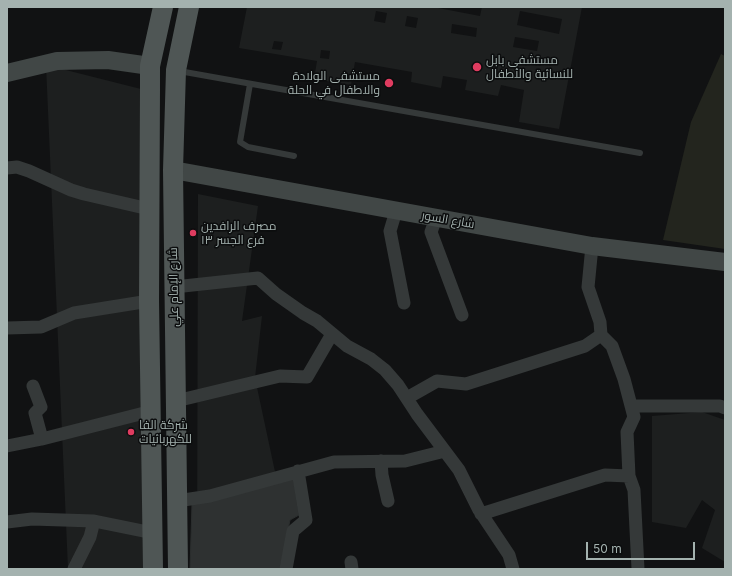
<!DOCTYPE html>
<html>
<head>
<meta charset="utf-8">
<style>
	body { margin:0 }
	#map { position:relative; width:732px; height:576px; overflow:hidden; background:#111213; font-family:Inter,sans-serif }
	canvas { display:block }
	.frame { position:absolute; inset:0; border:8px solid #a4b2af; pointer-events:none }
	.scale { position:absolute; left:586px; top:542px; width:109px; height:18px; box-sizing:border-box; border:2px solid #a4b2af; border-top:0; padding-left:5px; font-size:12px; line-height:14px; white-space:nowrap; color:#a4b2af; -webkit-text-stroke:3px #0c0d0e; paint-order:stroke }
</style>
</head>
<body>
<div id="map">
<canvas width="732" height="576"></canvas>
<div class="frame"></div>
<div class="scale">50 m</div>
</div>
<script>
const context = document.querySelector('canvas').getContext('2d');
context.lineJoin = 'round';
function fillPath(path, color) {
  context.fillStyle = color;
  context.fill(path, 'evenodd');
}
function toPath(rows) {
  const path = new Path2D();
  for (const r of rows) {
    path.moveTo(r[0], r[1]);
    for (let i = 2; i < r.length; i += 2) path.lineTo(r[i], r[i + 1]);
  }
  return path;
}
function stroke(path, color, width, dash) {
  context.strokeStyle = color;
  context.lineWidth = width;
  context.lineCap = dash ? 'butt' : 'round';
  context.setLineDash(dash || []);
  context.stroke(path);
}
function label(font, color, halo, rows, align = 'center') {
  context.font = font + ' Inter,Cairo,sans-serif';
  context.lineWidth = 3;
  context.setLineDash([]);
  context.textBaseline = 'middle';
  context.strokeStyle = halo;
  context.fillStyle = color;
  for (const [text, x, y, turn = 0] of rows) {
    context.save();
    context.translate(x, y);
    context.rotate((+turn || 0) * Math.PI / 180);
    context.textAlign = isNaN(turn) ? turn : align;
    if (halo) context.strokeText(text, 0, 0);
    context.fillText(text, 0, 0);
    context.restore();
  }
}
const built = toPath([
	[247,7,433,7,480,16,482,7,582,7,559,129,519,122,524,90,501,85,498,96,465,90,467,80,443,76,441,88,411,82,412,72,355,62,351,85,314,79,317,61,239,48],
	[376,11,387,13,385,23,374,21],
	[520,11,562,19,559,34,517,25],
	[407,16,418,18,416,28,405,26],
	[452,24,477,28,476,37,451,33],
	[515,37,539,41,537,51,513,47],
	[274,41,283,42,281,50,272,49],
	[321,50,330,51,329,59,320,58],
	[46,65,141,89,151,569,68,569],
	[198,194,258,206,242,321,262,316,255,378,290,542,197,569],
	[702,412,725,420,725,562,702,548,715,510,702,500,686,528,652,522,652,416]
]);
const green = toPath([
	[721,54,725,56,725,249,663,240,691,122]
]);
const building = toPath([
	[293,475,299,515,290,520,280,569,190,569,192,504,293,475]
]);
const lane = toPath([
	[179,71,640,153],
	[250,84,240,142,248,147,294,156]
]);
const street = toPath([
	[7,168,17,167,29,171,71,190,84,194,149,209],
	[396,211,390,231,404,303],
	[436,218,431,232,462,315],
	[592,246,588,287,600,322,601,335,612,346,624,379,634,417,627,432,629,476,634,490,638,569],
	[174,287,258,278,276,294,303,313,317,321,347,346,371,359,385,370,398,385,417,414,459,470,479,510,509,555,513,569],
	[7,328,41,327,74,313,149,301],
	[33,386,41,407,35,413,42,439],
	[407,398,437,381,466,384,585,346,601,335],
	[176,401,280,376,307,377,332,334],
	[631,406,720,406,725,408],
	[7,446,42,439,152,411],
	[381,461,382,475,388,501],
	[177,501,210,496,334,462,405,461,445,451],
	[481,514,605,475,629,476],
	[7,522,32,519,94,521,153,533],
	[351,562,352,569],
	[74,569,90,537,94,521],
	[286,569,293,531,306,520,298,471]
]);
const secondary = toPath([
	[7,73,57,61,108,60,150,66],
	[173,170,592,246,725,262]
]);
const primary = toPath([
	[153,569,149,301,150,89,150,66,163,7],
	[178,569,173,170,176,70,189,7]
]);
const markers = [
	[477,67,5,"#e03c60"],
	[389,83,5,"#e03c60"],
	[193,233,4,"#e03c60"],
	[131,432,4,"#e03c60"]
];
const poiNames = [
	["مستشفى بابل",486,60],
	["للنسائية والأطفال",486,74],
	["مستشفى الولادة",380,76,"right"],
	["والاطفال في الحلة",380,90,"right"],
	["مصرف الرافدين",201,226],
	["فرع الجسر ١٣",201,240],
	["شركة الفا",139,425],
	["للكهربائيات",139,439]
];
const streetNames = [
	["شارع السور",448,220,10],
	["شارع الإمام علي",174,287,-91]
];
fillPath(built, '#1d1f1f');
fillPath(green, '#23251e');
fillPath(building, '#2e3131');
stroke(building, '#2b2e2e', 1);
stroke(lane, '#353939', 6);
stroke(street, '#353939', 13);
stroke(secondary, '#414746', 18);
stroke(primary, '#4f5655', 20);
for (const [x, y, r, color] of markers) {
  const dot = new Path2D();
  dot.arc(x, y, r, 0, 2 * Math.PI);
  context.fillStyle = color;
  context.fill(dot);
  stroke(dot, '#0c0d0e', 1.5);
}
label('12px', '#a4b2af', '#0c0d0e', poiNames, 'left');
label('12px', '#a4b2af', '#0c0d0e', streetNames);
</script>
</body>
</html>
